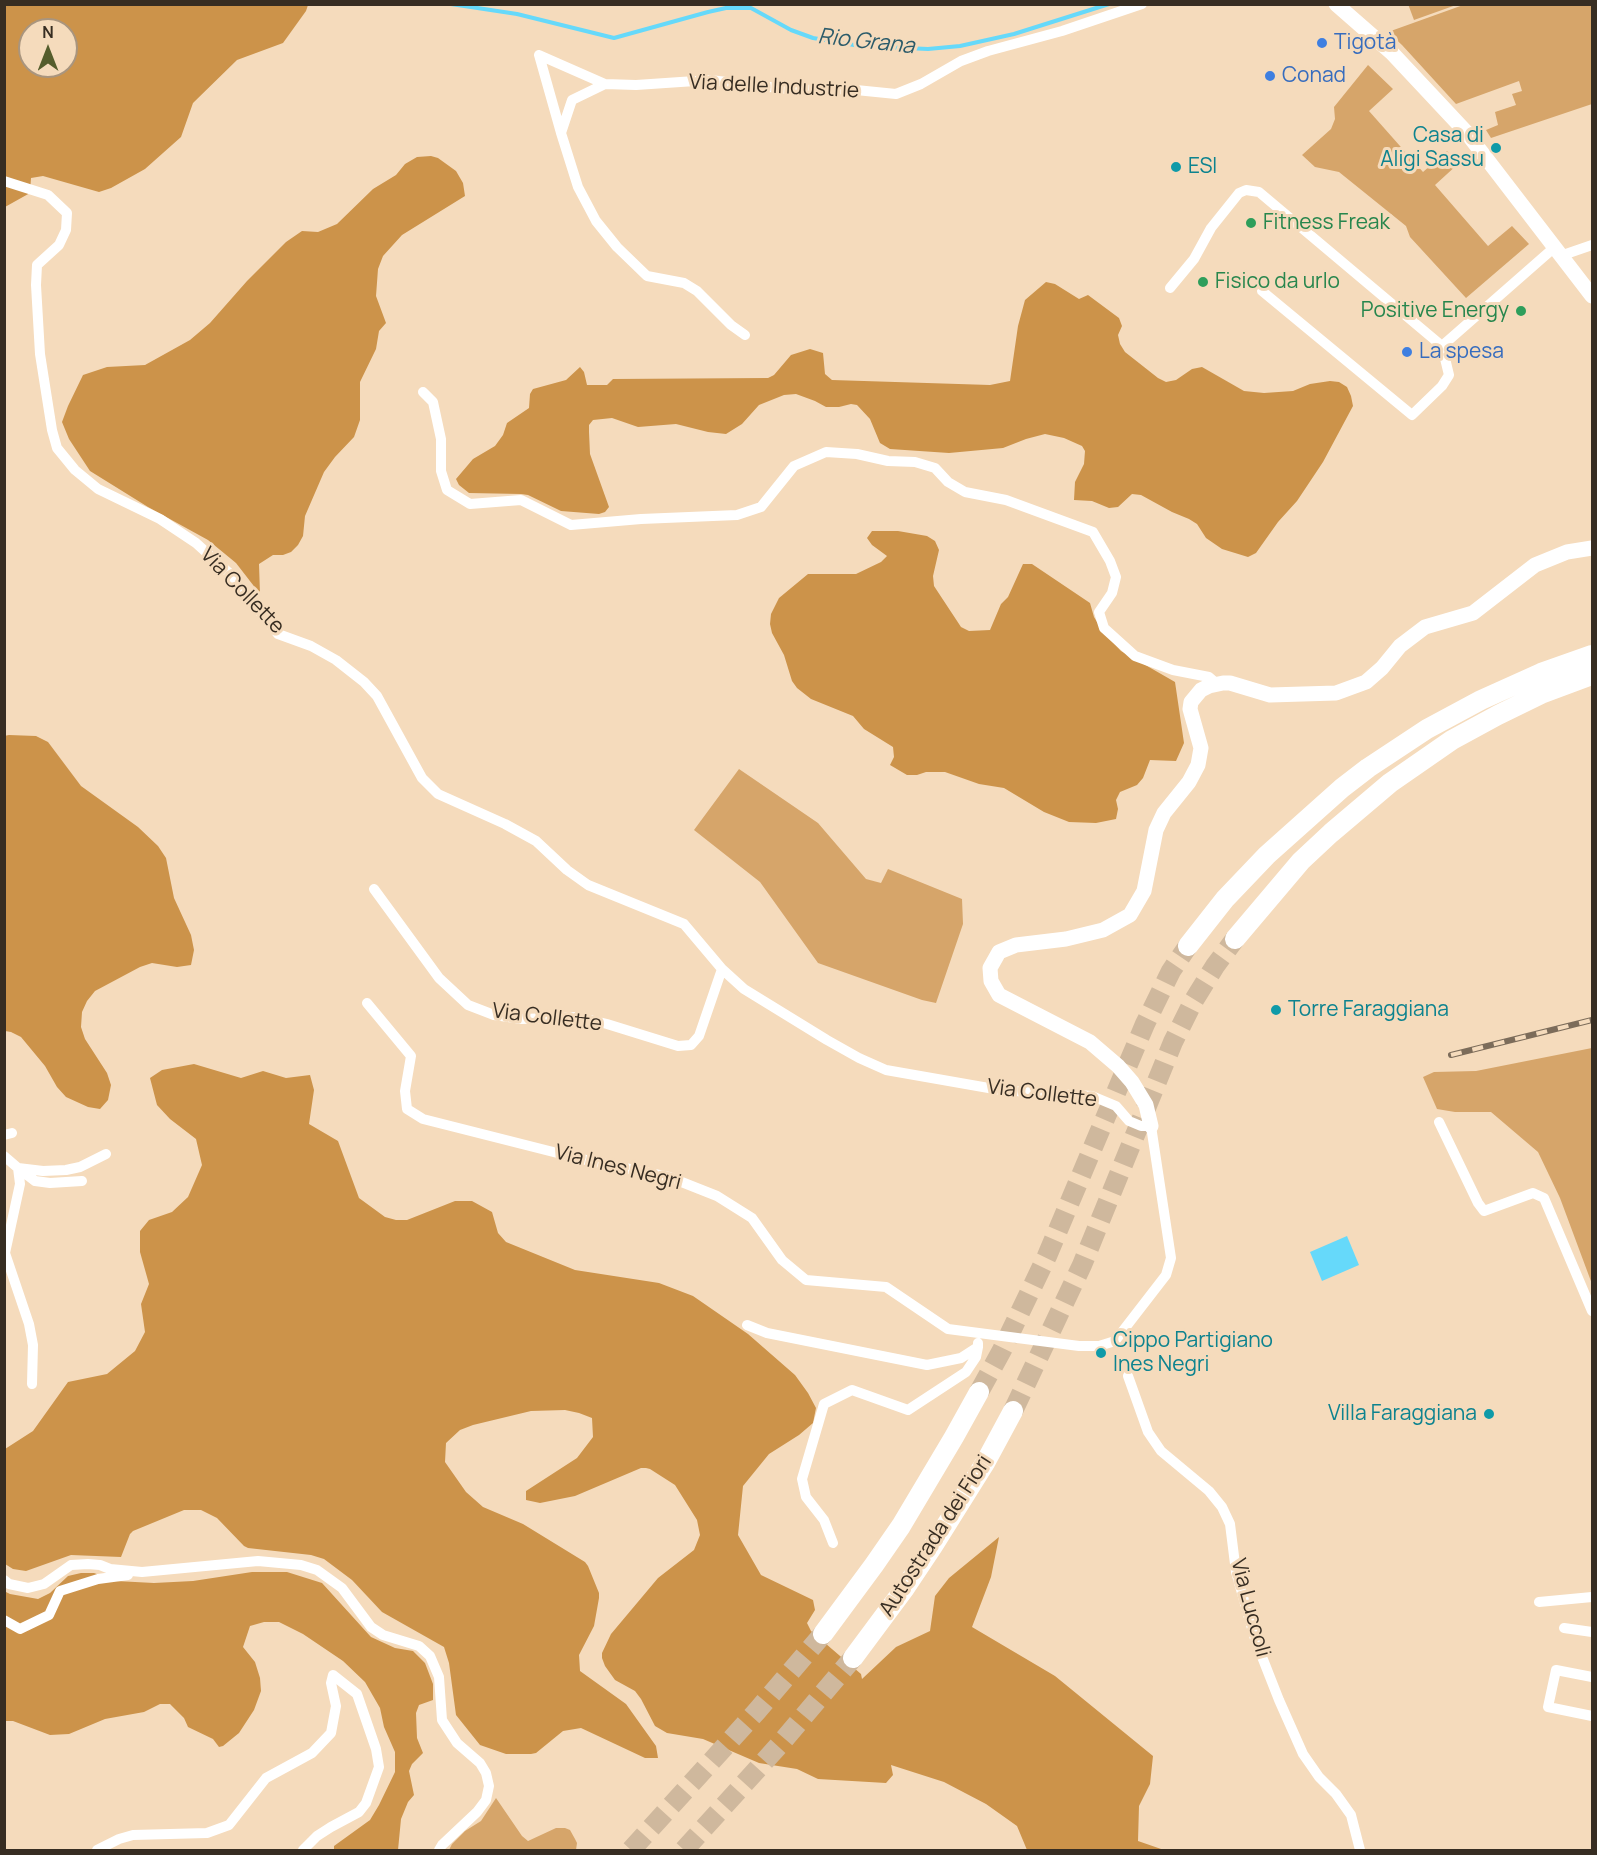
<!DOCTYPE html>
<html>
<head>
<meta charset="utf-8">
<style>
	body { margin:0 }
	#map { position:relative; width:1597px; height:1855px; overflow:hidden; background:#f5dbbc; font-family:Manrope,sans-serif }
	canvas { display:block }
	.frame { position:absolute; inset:0; border:6px solid #372d22; pointer-events:none }
	.north { position:absolute; left:18px; top:18px; width:60px; height:60px; box-sizing:border-box; background:#f5dbbc; border:2px solid #a9957e; border-radius:50%; rotate:0deg; font-size:16px; font-weight:700; line-height:24px; text-align:center; color:#372d22 }
	.north::after { content:''; display:block; margin:auto; width:21px; height:27px; background:#555d2c; clip-path:polygon(50% 0,100% 100%,50% 72%,0 100%) }
</style>
</head>
<body>
<div id="map">
<canvas width="1597" height="1855"></canvas>
<div class="frame"></div>
<div class="north">N</div>
</div>
<script>
const context = document.querySelector('canvas').getContext('2d');
context.lineJoin = 'round';
function fillPath(path, color) {
  context.fillStyle = color;
  context.fill(path, 'evenodd');
}
function toPath(rows) {
  const path = new Path2D();
  for (const r of rows) {
    path.moveTo(r[0], r[1]);
    for (let i = 2; i < r.length; i += 2) path.lineTo(r[i], r[i + 1]);
  }
  return path;
}
function stroke(path, color, width, dash) {
  context.strokeStyle = color;
  context.lineWidth = width;
  context.lineCap = dash ? 'butt' : 'round';
  context.setLineDash(dash || []);
  context.stroke(path);
}
function label(font, color, halo, rows, align = 'center') {
  context.font = font + ' Manrope,sans-serif';
  context.lineWidth = 6;
  context.setLineDash([]);
  context.textBaseline = 'middle';
  context.strokeStyle = halo;
  context.fillStyle = color;
  for (const [text, x, y, turn = 0] of rows) {
    context.save();
    context.translate(x, y);
    context.rotate((+turn || 0) * Math.PI / 180);
    context.textAlign = isNaN(turn) ? turn : align;
    if (halo) context.strokeText(text, 0, 0);
    context.fillText(text, 0, 0);
    context.restore();
  }
}
const green = toPath([
	[1408,4,1456,4,1456,5,1414,20],
	[1466,4,1592,5,1592,104,1491,138,1486,130,1498,125,1495,112,1516,105,1512,94,1522,91,1519,81,1456,104,1402,45,1388,32],
	[1368,65,1393,89,1369,111,1423,172,1447,151,1458,164,1435,185,1488,246,1512,226,1529,244,1466,298,1410,237,1406,226,1339,172,1315,167,1302,155,1331,129,1335,119,1334,107],
	[739,769,818,823,866,879,881,883,888,869,962,899,963,924,936,1003,922,1000,818,963,760,882,694,830],
	[1592,1048,1592,1284,1560,1198,1538,1152,1491,1112,1455,1112,1437,1109,1423,1077,1434,1072,1476,1071],
	[496,1798,522,1836,528,1841,556,1828,565,1828,570,1830,575,1839,577,1843,576,1850,449,1850,452,1844,465,1831,481,1821]
]);
const forest = toPath([
	[5,5,308,5,306,11,283,43,237,60,193,103,181,137,145,169,111,188,99,192,43,176,31,178,30,193,5,207],
	[30,30,66,30,66,66,30,66],
	[431,156,438,158,456,171,463,183,465,196,402,235,383,256,378,269,376,296,386,323,379,331,376,349,360,382,360,420,354,437,335,457,324,472,305,516,303,536,298,545,291,552,283,555,273,555,259,564,260,594,236,563,208,540,148,507,90,471,69,439,62,422,68,406,83,375,107,367,145,365,190,340,210,323,247,281,286,242,302,231,318,232,337,224,373,189,396,175,405,164,417,157],
	[1046,282,1055,284,1079,299,1088,295,1119,318,1122,326,1118,335,1120,344,1125,352,1158,378,1166,382,1176,380,1192,369,1202,367,1244,391,1264,393,1293,391,1310,384,1330,381,1339,382,1347,387,1351,396,1353,406,1323,462,1297,501,1278,522,1256,553,1248,557,1222,549,1206,538,1197,524,1189,519,1172,512,1141,495,1132,494,1118,507,1109,508,1092,501,1074,500,1075,482,1084,464,1085,451,1082,446,1064,438,1045,434,1026,439,1003,448,949,453,890,449,880,443,870,419,857,405,851,404,839,407,826,407,815,401,796,394,784,395,759,405,742,424,726,434,708,432,676,424,638,427,612,418,593,420,589,425,589,432,590,454,609,507,605,512,599,514,561,511,528,495,521,494,469,493,459,485,456,479,473,459,495,446,503,435,507,423,529,408,530,394,533,389,566,380,580,367,584,372,587,385,607,385,613,379,768,378,774,375,791,355,810,349,823,353,825,374,832,380,990,385,1010,381,1018,326,1025,300],
	[872,531,898,531,927,536,935,541,939,550,933,576,934,586,961,627,969,631,990,630,1001,604,1008,597,1023,564,1032,564,1090,603,1094,617,1103,632,1121,651,1175,682,1184,743,1176,761,1150,760,1143,778,1137,785,1120,792,1116,800,1118,809,1116,819,1096,823,1069,822,1044,812,1004,788,979,784,945,772,926,772,917,775,907,775,890,765,894,757,893,747,864,729,853,716,811,699,797,688,792,681,784,655,772,633,770,624,771,614,779,598,808,574,856,574,881,562,887,556,872,545,867,538],
	[9,735,36,736,48,742,81,786,138,827,158,846,166,858,174,898,191,935,194,950,191,965,177,967,152,963,140,967,95,991,87,1001,82,1012,81,1027,85,1039,107,1073,111,1085,108,1100,100,1109,88,1107,66,1097,57,1087,45,1066,21,1037,11,1032,5,1031,4,736],
	[194,1064,241,1078,263,1071,286,1078,310,1075,314,1090,309,1124,338,1141,359,1198,385,1217,396,1220,407,1220,455,1201,472,1201,492,1212,498,1233,506,1242,575,1270,659,1283,693,1296,748,1334,795,1375,808,1393,816,1408,813,1423,799,1435,769,1454,743,1486,738,1535,761,1575,813,1600,815,1610,807,1623,811,1631,861,1674,862,1679,896,1647,930,1631,935,1596,949,1578,999,1537,991,1577,972,1627,1055,1676,1153,1756,1150,1784,1139,1806,1138,1841,1164,1850,1027,1850,1017,1826,986,1804,944,1782,891,1765,893,1775,886,1783,818,1779,797,1769,759,1763,703,1739,667,1733,655,1726,641,1699,635,1691,615,1680,605,1666,602,1658,602,1653,611,1634,658,1578,694,1550,700,1535,697,1520,675,1485,650,1469,646,1468,641,1468,575,1496,540,1503,526,1500,526,1491,577,1458,593,1437,592,1418,579,1413,565,1410,531,1411,473,1425,460,1430,446,1443,445,1462,466,1492,483,1507,523,1524,585,1562,588,1566,599,1593,599,1598,594,1626,579,1655,580,1671,626,1704,656,1746,658,1758,645,1758,581,1728,563,1731,536,1753,531,1754,506,1754,480,1745,456,1715,449,1663,444,1647,382,1612,352,1580,324,1559,311,1555,248,1548,244,1546,217,1518,201,1510,184,1510,133,1531,130,1534,121,1557,71,1555,26,1571,13,1569,5,1564,5,1449,33,1431,68,1382,107,1374,135,1351,145,1332,141,1304,149,1284,140,1252,140,1231,149,1220,172,1212,188,1197,202,1165,196,1139,170,1119,157,1105,150,1078,162,1070],
	[252,1572,287,1572,322,1583,371,1637,395,1648,413,1651,425,1663,433,1684,433,1700,419,1705,416,1713,417,1738,423,1753,412,1764,409,1771,414,1795,408,1802,401,1819,398,1850,334,1850,334,1846,370,1820,379,1805,395,1772,395,1752,384,1727,380,1708,365,1682,343,1661,303,1634,279,1622,264,1622,250,1626,243,1647,255,1662,260,1678,261,1691,254,1710,239,1733,223,1746,219,1747,213,1739,188,1727,184,1718,170,1704,160,1704,144,1712,105,1719,69,1734,50,1735,13,1721,5,1721,4,1591,10,1594,38,1599,50,1593,68,1576,81,1573,94,1573,116,1581,154,1583,193,1581]
]);
const water = toPath([
	[1347,1236,1359,1265,1322,1281,1310,1252]
]);
const stream = toPath([
	[451,4,517,14,614,38,708,12,726,8,751,8,791,30,813,38,860,46,928,49,960,46,1014,34,1109,4]
]);
const highwayTunnel = toPath([
	[979,1392,1002,1350,1047,1256,1145,1024,1171,971,1188,946],
	[1013,1411,1082,1265,1173,1042,1194,1000,1215,966,1235,939],
	[631,1850,757,1711,823,1634],
	[684,1850,781,1743,853,1658]
]);
const street = toPath([
	[539,55,561,133],
	[539,55,605,84],
	[4,181,48,195,67,213,66,230,59,245,37,265,36,285,40,354,52,430,57,448,75,470,98,489,160,519,196,543,228,572,278,634,311,646,336,660,364,682,377,696,422,778,438,794,505,824,536,841,567,870,588,885,684,924,722,969,744,989,827,1040,859,1058,886,1070,1000,1090,1092,1096,1116,1106,1129,1121,1141,1126,1151,1126,1171,1258,1166,1275,1115,1341,1099,1346,1079,1346,948,1329,886,1287,806,1280,782,1260,752,1218,717,1196,669,1177,581,1159,423,1119,407,1109,405,1091,411,1056,367,1003],
	[1563,255,1592,245],
	[1170,288,1194,259,1211,228,1239,193,1246,190,1259,192,1442,346],
	[1262,291,1412,415,1442,386,1449,375,1442,346,1556,246],
	[745,335,731,325,697,291,684,283,647,276,617,247,596,221,578,187,561,133,572,100,605,84,636,85,710,80,795,90,846,89,896,94,921,84,961,61,988,51,1062,31,1142,4],
	[423,392,433,402,441,439,441,471,447,490,470,504,521,500,571,525,641,519,737,515,761,507,794,466,826,452,857,454,888,461,915,462,935,468,948,482,965,492,1006,500,1093,532,1110,561,1116,577,1112,593,1099,612,1104,628,1135,656,1173,670,1209,677,1216,683],
	[374,889,439,978,468,1005,494,1015,522,1019,578,1017,607,1024,678,1046,691,1045,699,1036,722,969],
	[1439,1122,1478,1203,1484,1211,1533,1193,1544,1198,1592,1311],
	[4,1135,12,1133],
	[4,1156,18,1168,20,1184,5,1253,29,1324,33,1345,32,1384],
	[18,1168,43,1171,66,1170,80,1167,106,1154],
	[18,1168,35,1181,50,1183,82,1181],
	[747,1325,767,1333,927,1365,961,1358,978,1347,978,1343],
	[1128,1376,1148,1432,1161,1451,1209,1491,1222,1507,1230,1524,1236,1572,1255,1639,1279,1700,1303,1754,1319,1777,1336,1794,1351,1815,1360,1850],
	[833,1543,824,1520,806,1497,802,1479,824,1404,852,1390,908,1410,966,1372,976,1357,978,1347],
	[4,1580,9,1584,28,1588,44,1584,71,1565,88,1564,100,1565,110,1569,142,1572,258,1561,301,1565,317,1570,342,1588,371,1627,383,1635,419,1646,430,1656,439,1677,442,1720,457,1743,480,1763,486,1773,489,1786,486,1800,477,1812,442,1845,439,1850],
	[1539,1602,1592,1597],
	[4,1620,20,1629,49,1615,60,1591,98,1579,128,1575],
	[1564,1628,1592,1632],
	[1592,1677,1556,1670,1548,1707,1592,1716],
	[97,1850,119,1839,133,1835,207,1833,229,1825,266,1778,312,1753,331,1733,336,1706,331,1683,333,1675,357,1694,376,1749,379,1767,366,1803,359,1812,331,1827,317,1836,303,1850]
]);
const secondary = toPath([
	[1336,4,1392,53,1466,132,1592,296],
	[1151,1126,1146,1105,1132,1082,1118,1066,1090,1042,999,995,991,981,990,968,999,952,1016,945,1066,939,1103,930,1130,915,1144,891,1156,830,1164,813,1189,782,1198,765,1201,748,1190,709,1191,702,1201,690,1209,686,1223,683,1230,683,1270,695,1336,693,1366,682,1382,668,1400,646,1425,627,1473,613,1535,565,1567,552,1592,548]
]);
const highway = toPath([
	[1235,939,1301,861,1331,833,1390,783,1452,740,1498,715,1541,694,1592,675],
	[1188,946,1225,899,1267,855,1342,788,1368,768,1427,729,1481,700,1541,673,1592,655],
	[823,1634,874,1565,901,1526,954,1437,979,1392],
	[853,1658,905,1588,933,1546,985,1463,1013,1411]
]);
const rail = toPath([
	[1451,1055,1592,1020]
]);
const markers = [
	[1322,43,6,"#3f7fe0"],
	[1270,76,6,"#3f7fe0"],
	[1496,148,6,"#0f9aa8"],
	[1176,167,6,"#0f9aa8"],
	[1251,223,6,"#2e9e5b"],
	[1203,282,6,"#2e9e5b"],
	[1521,311,6,"#2e9e5b"],
	[1407,352,6,"#3f7fe0"],
	[1276,1010,6,"#0f9aa8"],
	[1101,1353,6,"#0f9aa8"],
	[1489,1414,6,"#0f9aa8"]
];
const shopNames = [
	["Tigotà",1334,43],
	["Conad",1282,76],
	["La spesa",1419,352]
];
const streetNames = [
	["Via delle Industrie",774,87,3],
	["Via Collette",242,591,46],
	["Via Collette",547,1018,7],
	["Via Collette",1042,1094,7],
	["Via Ines Negri",618,1168,14],
	["Autostrada dei Fiori",936,1536,-57],
	["Via Luccoli",1250,1608,75]
];
const cultureNames = [
	["Casa di",1484,136,"right"],
	["Aligi Sassu",1484,160,"right"],
	["ESI",1188,167],
	["Torre Faraggiana",1288,1010],
	["Cippo Partigiano",1113,1341],
	["Ines Negri",1113,1365],
	["Villa Faraggiana",1477,1414,"right"]
];
const leisureNames = [
	["Fitness Freak",1263,223],
	["Fisico da urlo",1215,282],
	["Positive Energy",1509,311,"right"]
];
const waterNames = [
	["Rio Grana",866,42,6]
];
fillPath(green, '#d6a56a');
fillPath(forest, '#cc934a');
fillPath(water, '#66d9fa');
stroke(stream, '#66d9fa', 4);
stroke(highwayTunnel, '#cfb89d', 20, [20, 10]);
stroke(street, '#fff', 10);
stroke(secondary, '#fff', 15);
stroke(highway, '#fff', 20);
stroke(rail, '#7c6c5a', 6);
stroke(rail, '#f5dbbc', 4, [11]);
for (const [x, y, r, color] of markers) {
  const dot = new Path2D();
  dot.arc(x, y, r, 0, 2 * Math.PI);
  context.fillStyle = color;
  context.fill(dot);
  stroke(dot, '#f5dbbc', 2);
}
label('21px', '#366cbe', '#f5dbbc', shopNames, 'left');
label('21px', '#372d22', '#f5dbbc', streetNames);
label('21px', '#0d838f', '#f5dbbc', cultureNames, 'left');
label('21px', '#27864d', '#f5dbbc', leisureNames, 'left');
label('italic 22px', '#2b5b6a', '#f5dbbc', waterNames);
</script>
</body>
</html>
